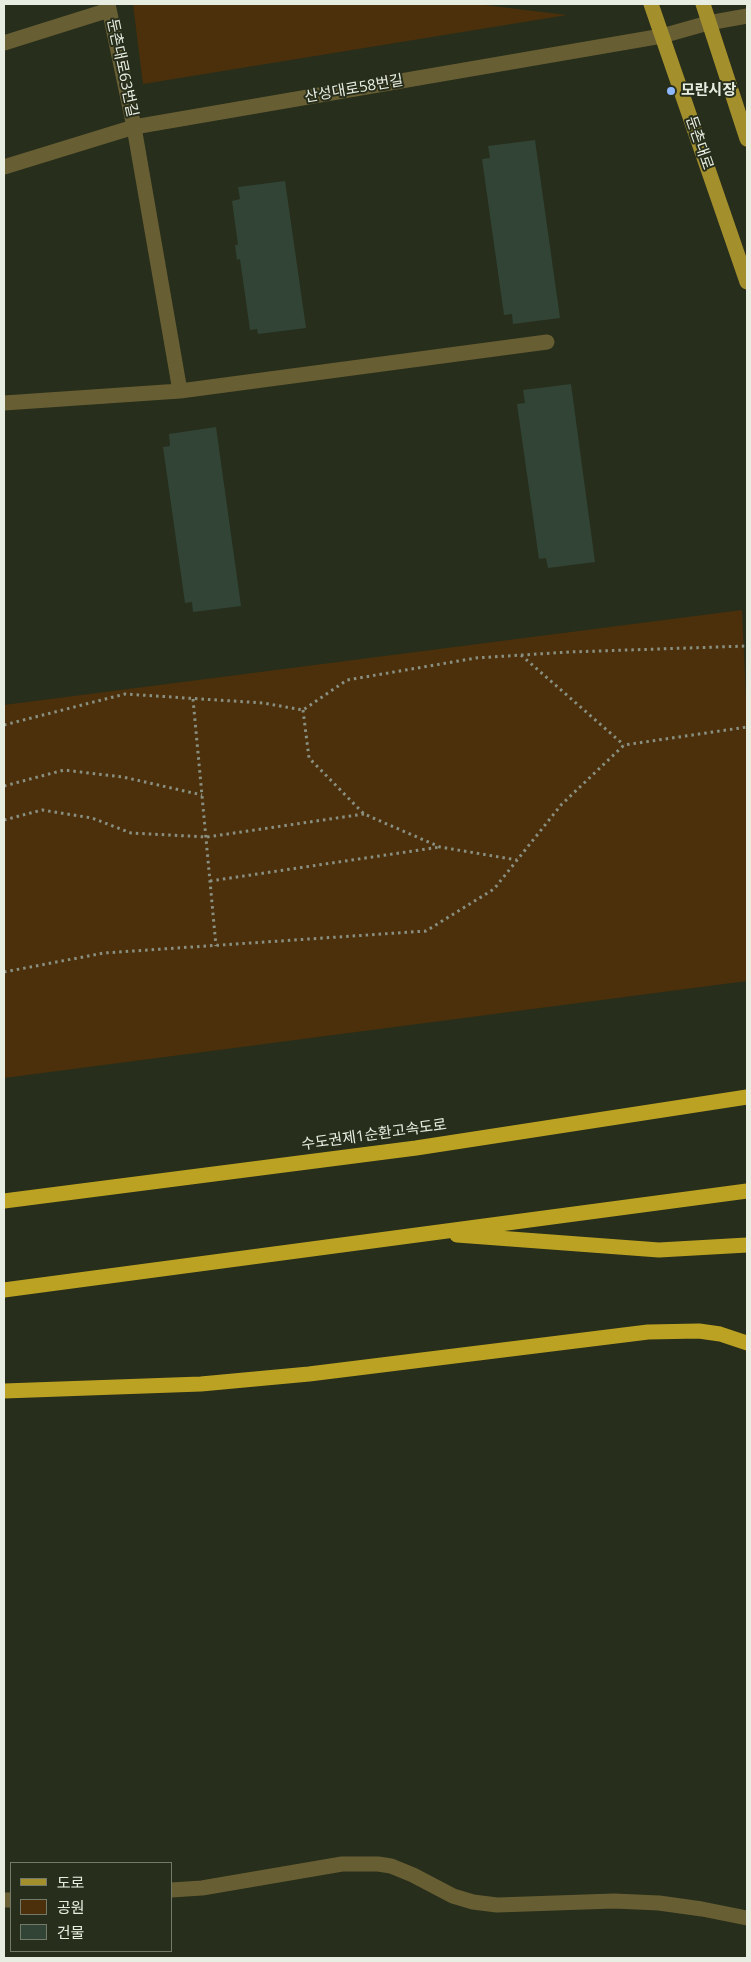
<!DOCTYPE html>
<html>
<head>
<meta charset="utf-8">
<style>
	body { margin:0 }
	#map { position:relative; width:751px; height:1962px; overflow:hidden; background:#272e1b; font-family:"Open Sans","Noto Sans KR",sans-serif }
	canvas { display:block }
	.frame { position:absolute; inset:0; border:5px solid #e8ede1; pointer-events:none }
	.legend { position:absolute; left:10px; top:1862px; width:162px; height:90px; box-sizing:border-box; background:#272e1b; border:1px solid #747a6a; margin:0; padding:6px 9px; list-style:none; font-size:15px; color:#e8ede1 }
	.legend li { display:flex; align-items:center; gap:10px; height:25px }
	.legend b { width:25px; border:1px solid #747a6a }
</style>
</head>
<body>
<div id="map">
<canvas width="751" height="1962"></canvas>
<div class="frame"></div>
<ul class="legend">
<li><b style="height:6px;background:#a48f2d"></b>도로</li>
<li><b style="height:14px;background:#4c300b"></b>공원</li>
<li><b style="height:14px;background:#324436"></b>건물</li>
</ul>
</div>
<script>
const context = document.querySelector('canvas').getContext('2d');
context.lineJoin = 'round';
function fillPath(path, color) {
  context.fillStyle = color;
  context.fill(path, 'evenodd');
}
function toPath(rows) {
  const path = new Path2D();
  for (const r of rows) {
    path.moveTo(r[0], r[1]);
    for (let i = 2; i < r.length; i += 2) path.lineTo(r[i], r[i + 1]);
  }
  return path;
}
function stroke(path, color, width, dash) {
  context.strokeStyle = color;
  context.lineWidth = width;
  context.lineCap = dash ? 'butt' : 'round';
  context.setLineDash(dash || []);
  context.stroke(path);
}
function label(font, color, halo, rows, align = 'center') {
  context.font = font + ' "Open Sans","Noto Sans KR",sans-serif';
  context.lineWidth = 4;
  context.setLineDash([]);
  context.textBaseline = 'middle';
  context.strokeStyle = halo;
  context.fillStyle = color;
  for (const [text, x, y, turn = 0] of rows) {
    context.save();
    context.translate(x, y);
    context.rotate((+turn || 0) * Math.PI / 180);
    context.textAlign = isNaN(turn) ? turn : align;
    if (halo) context.strokeText(text, 0, 0);
    context.fillText(text, 0, 0);
    context.restore();
  }
}
const green = toPath([
	[133,4,476,4,567,15,143,84],
	[742,610,747,719,747,981,4,1078,4,705]
]);
const building = toPath([
	[535,140,560,318,513,324,512,314,504,315,482,159,490,158,488,146],
	[285,181,306,328,258,334,257,329,250,330,240,259,237,260,235,245,238,245,232,201,240,199,238,187],
	[571,384,595,562,548,568,546,558,539,559,517,404,525,403,523,390],
	[216,427,241,606,193,612,192,602,185,603,163,447,170,446,169,434]
]);
const path = toPath([
	[521,655,624,745],
	[193,699,216,946],
	[303,710,309,758,364,814,440,847,517,860],
	[4,725,125,694,263,703,303,710,347,680,476,658,569,652,747,646],
	[4,786,64,770,123,777,202,795],
	[4,820,42,810,92,818,131,833,207,837,364,814],
	[210,881,440,847],
	[4,972,104,953,426,931,494,889,561,805,624,745,747,727]
]);
const lane = toPath([
	[134,127,180,391],
	[4,403,180,391,547,342],
	[171,1890,202,1888,342,1864,378,1864,391,1866,413,1875,453,1896,473,1902,497,1905,614,1901,659,1903,702,1909,747,1918],
	[4,1900,11,1900]
]);
const street = toPath([
	[108,4,134,127],
	[4,43,109,10],
	[4,167,134,127,662,36,708,23,747,16]
]);
const primary = toPath([
	[651,4,747,282],
	[703,4,747,139]
]);
const highway = toPath([
	[4,1201,416,1148,747,1097],
	[457,1235,659,1250,747,1245],
	[4,1290,747,1191],
	[4,1391,201,1384,309,1374,648,1332,699,1331,720,1334,747,1343]
]);
const markers = [
	[671,91,5,"#8eb8fd"]
];
const streetNames = [
	["둔촌대로63번길",122,68,78],
	["산성대로58번길",354,89,-10],
	["둔촌대로",699,143,71],
	["수도권제1순환고속도로",374,1135,-8]
];
const poiNames = [
	["모란시장",681,91]
];
fillPath(green, '#4c300b');
fillPath(building, '#324436');
stroke(path, '#8a9081', 3, [2.5, 4]);
stroke(lane, '#685e33', 15);
stroke(street, '#685e33', 15);
stroke(primary, '#a48f2d', 15);
stroke(highway, '#bca223', 15);
for (const [x, y, r, color] of markers) {
  const dot = new Path2D();
  dot.arc(x, y, r, 0, 2 * Math.PI);
  context.fillStyle = color;
  context.fill(dot);
  stroke(dot, '#272e1b', 2);
}
label('15px', '#e8ede1', '#272e1b', streetNames);
label('bold 15px', '#e8ede1', '#272e1b', poiNames, 'left');
</script>
</body>
</html>
